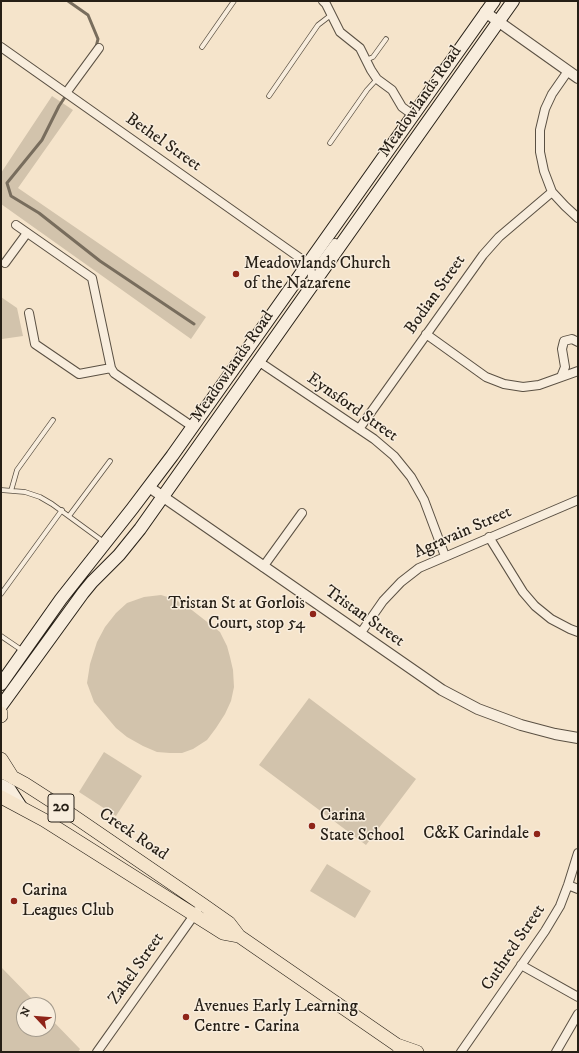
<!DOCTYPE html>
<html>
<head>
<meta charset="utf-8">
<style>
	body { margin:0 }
	#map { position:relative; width:579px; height:1053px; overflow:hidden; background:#f5e4cb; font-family:"IM FELL DW Pica",serif }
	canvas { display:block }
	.frame { position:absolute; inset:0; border:2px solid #261f16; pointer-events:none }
	.north { position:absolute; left:16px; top:997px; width:40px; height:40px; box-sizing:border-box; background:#f8eddd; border:1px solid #a49b8d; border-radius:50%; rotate:296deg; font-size:11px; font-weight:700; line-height:16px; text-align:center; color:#261f16 }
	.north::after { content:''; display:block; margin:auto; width:14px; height:18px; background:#8f2418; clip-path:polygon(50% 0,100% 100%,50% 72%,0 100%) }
</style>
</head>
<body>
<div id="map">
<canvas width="579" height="1053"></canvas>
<div class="frame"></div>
<div class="north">N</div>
</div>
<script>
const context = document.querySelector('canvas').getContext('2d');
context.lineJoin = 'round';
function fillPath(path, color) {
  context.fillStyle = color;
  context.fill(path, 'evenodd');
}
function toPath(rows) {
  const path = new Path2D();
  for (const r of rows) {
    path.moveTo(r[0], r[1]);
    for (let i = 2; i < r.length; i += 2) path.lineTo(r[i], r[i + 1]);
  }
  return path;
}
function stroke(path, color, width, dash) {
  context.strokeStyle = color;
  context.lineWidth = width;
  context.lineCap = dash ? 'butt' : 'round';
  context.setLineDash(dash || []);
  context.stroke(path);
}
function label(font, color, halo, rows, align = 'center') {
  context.font = font + ' "IM FELL DW Pica",serif';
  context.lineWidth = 3;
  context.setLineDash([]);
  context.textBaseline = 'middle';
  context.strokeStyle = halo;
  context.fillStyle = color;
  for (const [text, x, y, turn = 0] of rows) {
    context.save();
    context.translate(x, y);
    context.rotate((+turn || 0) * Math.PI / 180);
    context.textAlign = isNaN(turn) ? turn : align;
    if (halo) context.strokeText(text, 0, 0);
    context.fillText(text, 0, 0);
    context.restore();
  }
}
const green = toPath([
	[52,96,73,110,18,188,206,317,191,339,1,204,1,173],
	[1,297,17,308,23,336,2,339,1,340],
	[161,595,174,599,188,607,220,632,227,646,230,657,233,670,234,687,231,701,225,714,216,728,207,740,193,749,182,753,170,753,157,752,143,746,127,737,116,728,94,702,87,683,90,664,97,642,105,627,116,613,127,603,144,597],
	[309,698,416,779,366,845,259,765],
	[104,752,142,776,116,816,79,792],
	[327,864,371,891,355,918,310,891],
	[1,967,38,1005,24,1005,24,1029,48,1029,48,1016,80,1049,78,1052,1,1052]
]);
const stream = toPath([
	[68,1,88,15,98,39,96,47],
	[67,94,59,106,42,140,7,183,11,196,39,213,100,261,194,324]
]);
const service = toPath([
	[202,47,234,1],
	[366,60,373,57,386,39],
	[269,96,318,25,331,15],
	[330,143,367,90,377,79],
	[1,490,25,492,40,497,52,504,104,542],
	[11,491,17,470,53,420],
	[69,516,110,461],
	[1,594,62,510],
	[1,636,23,651]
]);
const minor = toPath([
	[323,1,326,4,340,32,360,48,371,70,377,79,392,90,402,107,413,115],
	[1,47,307,263,312,274,311,284],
	[568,71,552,94,545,109,540,130,540,152,544,171,552,192,565,206,578,218],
	[66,93,99,48],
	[16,225,92,278,111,368,114,373,193,427],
	[5,263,27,233],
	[307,263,321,262,335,243],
	[29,313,35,344,79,374,111,368],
	[426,334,486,377,504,384,523,387,539,385,578,371],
	[258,361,374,439,394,456,411,477,424,500,445,556],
	[561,377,565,367,562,349,564,341,572,339,578,342],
	[359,429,483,255,499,237,552,192],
	[489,537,523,592,535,606,551,619,570,629,578,632],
	[263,567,302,513],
	[360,634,383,601,401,582,419,568,578,500],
	[568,885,578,889],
	[521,965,578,997],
	[97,1052,197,911],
	[461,1052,545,931,560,906,568,885,578,853],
	[556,1052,578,1014]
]);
const tertiary = toPath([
	[485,12,578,78],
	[149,487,442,690,478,709,521,725,555,734,578,738]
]);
const secondary = toPath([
	[1,684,61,599,132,509,172,456,494,1],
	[1,706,83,593,92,582,119,555,140,529,513,1],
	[1,785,10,790,21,807]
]);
const primary = toPath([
	[1,713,1,716],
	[1,759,13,778],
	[1,771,25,784,53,802,202,904,229,923,239,936,397,1045,403,1052],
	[1,797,44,820,223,933,239,936],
	[397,1045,417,1052]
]);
const markers = [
	[236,274,4,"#8f2418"],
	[313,614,4,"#8f2418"],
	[312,826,4,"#8f2418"],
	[537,834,4,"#8f2418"],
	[14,901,4,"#8f2418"],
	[186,1017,4,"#8f2418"]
];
const shields = [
	[61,808,26]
];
const shieldNames = [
	["20",61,808]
];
const streetNames = [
	["Meadowlands Road",421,102,-55],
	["Bethel Street",163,143,35],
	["Bodian Street",436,295,-55],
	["Meadowlands Road",233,367,-55],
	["Eynsford Street",352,408,35],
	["Agravain Street",463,533,-24],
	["Tristan Street",364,617,35],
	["Creek Road",133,835,34],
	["Cuthred Street",514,948,-56],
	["Zahel Street",137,969,-55]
];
const poiNames = [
	["Meadowlands Church",244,264],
	["of the Nazarene",244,284],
	["Tristan St at Gorlois",305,604,"right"],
	["Court, stop 54",305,624,"right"],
	["Carina",320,816],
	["State School",320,836],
	["C&K Carindale",529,834,"right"],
	["Carina",22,891],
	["Leagues Club",22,911],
	["Avenues Early Learning",194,1007],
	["Centre - Carina",194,1027]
];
fillPath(green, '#d2c3ac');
stroke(stream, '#786d5d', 3);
stroke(service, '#5a5043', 5.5);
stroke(minor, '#5a5043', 10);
stroke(tertiary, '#5a5043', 12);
stroke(secondary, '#261f16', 14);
stroke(primary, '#261f16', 14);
stroke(service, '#f8eddd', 4);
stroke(minor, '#f8eddd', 8);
stroke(tertiary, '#f8eddd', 10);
stroke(secondary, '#f8eddd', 12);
stroke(primary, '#f5e4cb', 13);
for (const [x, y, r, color] of markers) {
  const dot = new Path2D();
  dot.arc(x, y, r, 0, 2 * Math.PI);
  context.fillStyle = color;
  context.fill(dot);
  stroke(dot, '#f8eddd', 1.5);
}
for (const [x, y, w] of shields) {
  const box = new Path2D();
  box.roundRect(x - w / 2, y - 14, w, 28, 3);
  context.fillStyle = '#f8eddd';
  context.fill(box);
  stroke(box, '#261f16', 1);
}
label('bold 16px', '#261f16', null, shieldNames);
label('17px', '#261f16', '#f8eddd', streetNames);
label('17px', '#261f16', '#f8eddd', poiNames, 'left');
</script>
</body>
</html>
